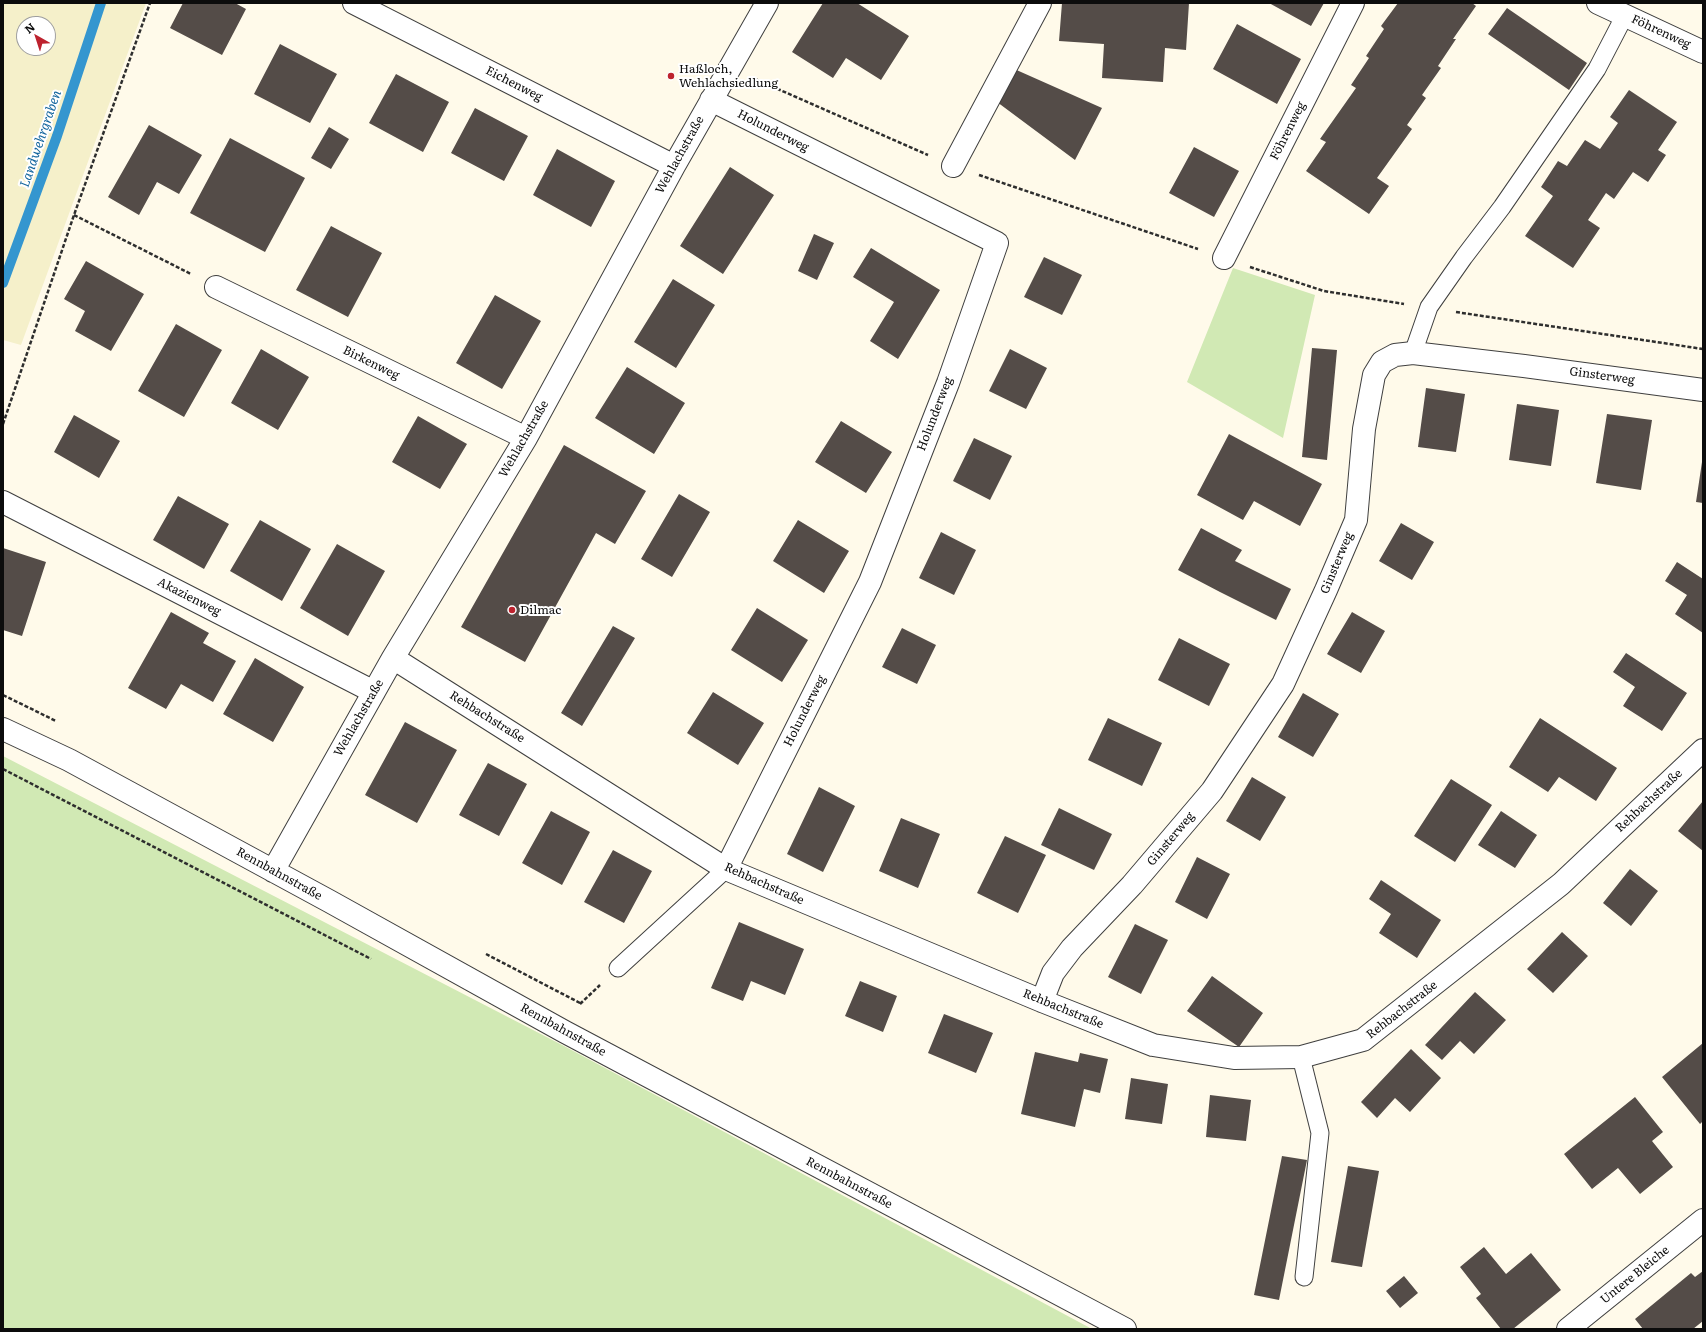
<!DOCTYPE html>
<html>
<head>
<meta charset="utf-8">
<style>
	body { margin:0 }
	#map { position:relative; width:1706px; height:1332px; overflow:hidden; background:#fffaea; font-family:Literata,serif }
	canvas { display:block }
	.frame { position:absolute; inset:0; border:4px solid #0c0c0c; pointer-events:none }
	.north { position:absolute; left:16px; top:16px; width:40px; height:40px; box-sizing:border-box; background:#fff; border:1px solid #9e9e9e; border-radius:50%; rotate:321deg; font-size:11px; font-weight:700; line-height:16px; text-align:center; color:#0c0c0c }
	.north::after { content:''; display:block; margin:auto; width:14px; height:18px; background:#bd222e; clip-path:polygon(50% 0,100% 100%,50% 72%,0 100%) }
</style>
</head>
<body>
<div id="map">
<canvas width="1706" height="1332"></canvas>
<div class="frame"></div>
<div class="north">N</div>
</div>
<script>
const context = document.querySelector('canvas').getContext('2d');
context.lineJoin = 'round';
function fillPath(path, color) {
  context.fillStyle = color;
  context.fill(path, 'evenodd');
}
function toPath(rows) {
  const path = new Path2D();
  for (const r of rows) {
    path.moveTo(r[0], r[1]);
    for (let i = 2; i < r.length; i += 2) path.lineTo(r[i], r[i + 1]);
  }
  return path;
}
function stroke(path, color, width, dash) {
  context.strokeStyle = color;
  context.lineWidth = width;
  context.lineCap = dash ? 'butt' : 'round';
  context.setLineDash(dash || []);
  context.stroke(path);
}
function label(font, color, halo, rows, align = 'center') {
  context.font = font + ' Literata,serif';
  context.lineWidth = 4;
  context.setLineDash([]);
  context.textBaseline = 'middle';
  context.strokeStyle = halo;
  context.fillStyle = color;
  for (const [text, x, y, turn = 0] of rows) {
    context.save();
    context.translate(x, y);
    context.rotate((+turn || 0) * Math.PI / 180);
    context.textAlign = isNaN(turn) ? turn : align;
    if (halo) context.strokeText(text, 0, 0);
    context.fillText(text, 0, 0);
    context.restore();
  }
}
const farmland = toPath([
	[3,3,146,3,21,345,3,340],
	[24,24,48,24,48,48,24,48]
]);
const green = toPath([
	[1233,268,1315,295,1283,438,1187,382],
	[3,756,564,1046,1092,1329,3,1329]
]);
const stream = toPath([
	[3,283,57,136,101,3]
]);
const building = toPath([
	[183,3,235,3,246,9,222,55,170,28],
	[823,3,857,3,909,36,881,80,846,58,833,78,792,52],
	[1062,3,1189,3,1186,50,1165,48,1163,82,1102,78,1104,44,1059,41],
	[1269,3,1324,3,1311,26],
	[1398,3,1472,3,1476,6,1453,39,1456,39,1438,66,1441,68,1422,95,1426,98,1407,125,1412,129,1377,178,1389,186,1369,214,1306,171,1326,142,1320,139,1356,88,1351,85,1369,58,1366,56,1384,29,1381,26],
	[1507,8,1587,63,1569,90,1488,34],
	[1237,24,1301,59,1277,104,1213,69],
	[280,44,337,74,310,123,254,94],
	[1012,68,1102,108,1075,160,997,102],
	[396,74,449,102,423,152,369,123],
	[1629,90,1677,122,1658,150,1666,155,1648,182,1633,172,1614,199,1606,193,1588,220,1600,228,1573,268,1525,236,1553,196,1541,187,1558,161,1567,166,1585,140,1600,149,1618,123,1610,117],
	[475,108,528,136,504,181,451,153],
	[149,125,202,155,179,194,157,182,139,215,108,197],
	[329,127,349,139,331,169,311,158],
	[230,138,305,178,265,252,190,213],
	[1194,147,1239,171,1214,217,1169,193],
	[557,149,615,181,591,227,533,195],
	[730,167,774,195,723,274,680,246],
	[331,226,382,253,348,317,296,290],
	[814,234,834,243,817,280,798,271],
	[871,248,940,290,898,359,870,341,894,302,853,277],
	[1044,257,1082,275,1062,315,1024,297],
	[86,261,144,294,111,351,75,331,85,311,64,299],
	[673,279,715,305,676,368,634,342],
	[495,295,541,321,502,389,456,363],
	[176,324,222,350,184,417,138,391],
	[1312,348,1337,350,1327,460,1302,457],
	[261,349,309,377,278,430,231,403],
	[1010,349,1047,368,1026,409,989,391],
	[627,367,685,403,654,454,595,418],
	[1426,388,1465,394,1456,452,1418,447],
	[1517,404,1559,410,1551,466,1509,460],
	[1607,414,1652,420,1641,490,1596,483],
	[74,415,120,441,99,478,54,452],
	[418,416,467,444,440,489,392,462],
	[841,421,892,452,866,493,815,462],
	[1229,434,1322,484,1300,526,1254,501,1243,520,1197,495],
	[974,438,1012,456,990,500,953,481],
	[564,445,646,491,615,544,596,533,525,662,461,627],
	[1702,462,1703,462,1703,503,1696,502],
	[679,494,710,512,672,577,641,559],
	[178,496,229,524,204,569,153,540],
	[260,520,311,549,282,601,230,571],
	[798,520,849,551,824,593,773,561],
	[1401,523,1434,542,1412,580,1379,561],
	[1201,528,1242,550,1235,561,1291,589,1276,620,1220,592,1178,570],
	[941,532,976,550,954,595,919,578],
	[337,544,385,571,348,636,300,608],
	[3,548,46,562,22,636,3,630],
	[1677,562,1703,579,1703,633,1675,614,1687,595,1665,581],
	[757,608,808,640,782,682,731,650],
	[171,612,209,633,203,643,236,661,213,702,181,684,166,709,128,688],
	[1352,612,1385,631,1361,673,1327,654],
	[613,626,635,638,582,726,561,713],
	[902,628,936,645,917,684,882,667],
	[1179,638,1230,664,1209,706,1158,680],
	[1626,653,1687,693,1662,731,1623,706,1635,687,1613,672],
	[255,658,304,687,273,742,223,714],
	[713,692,764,723,738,765,687,733],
	[1303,693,1339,714,1313,757,1278,737],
	[1108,718,1162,743,1142,786,1088,760],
	[1540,718,1617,768,1596,801,1559,777,1548,792,1509,767],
	[405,722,457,750,417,823,365,795],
	[488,763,527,784,499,836,459,815],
	[1252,777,1286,797,1260,841,1226,821],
	[1451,779,1492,805,1455,862,1414,836],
	[819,787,855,806,823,872,787,854],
	[1703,801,1703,851,1678,831],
	[1059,808,1112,834,1094,870,1041,845],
	[551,811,590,832,562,885,522,863],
	[1501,811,1537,835,1515,868,1478,845],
	[901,818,940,834,918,888,879,871],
	[1005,836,1046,855,1018,913,977,893],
	[613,850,652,871,624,923,584,902],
	[1197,857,1230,874,1207,919,1175,902],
	[1630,869,1658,891,1631,926,1603,903],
	[1381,880,1441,920,1417,958,1379,933,1391,914,1369,899],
	[739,922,804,949,785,995,751,981,743,1001,711,988],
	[1135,924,1168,940,1141,994,1108,977],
	[1562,932,1588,956,1553,993,1527,969],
	[1212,976,1263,1013,1239,1047,1187,1011],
	[860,981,897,996,883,1032,845,1016],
	[1475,992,1506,1020,1474,1054,1460,1041,1442,1060,1425,1045],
	[944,1014,993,1033,976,1073,928,1053],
	[1703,1043,1703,1121,1700,1124,1662,1077],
	[1411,1049,1441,1078,1410,1112,1395,1098,1377,1118,1361,1102],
	[1035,1052,1078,1062,1080,1053,1108,1059,1100,1093,1084,1089,1075,1127,1021,1114],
	[1131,1078,1168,1084,1162,1124,1125,1119],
	[1210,1095,1251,1100,1246,1141,1206,1137],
	[1635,1097,1663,1132,1652,1141,1673,1167,1640,1194,1618,1168,1592,1189,1564,1154],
	[1282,1156,1307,1160,1279,1300,1254,1295],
	[1348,1166,1379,1171,1362,1267,1331,1262],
	[1484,1247,1506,1274,1531,1253,1561,1290,1513,1329,1501,1329,1476,1298,1481,1294,1460,1267],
	[1703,1271,1703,1321,1693,1329,1643,1329,1635,1319,1691,1273,1695,1277],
	[1404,1276,1418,1293,1400,1308,1386,1291]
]);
const path = toPath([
	[755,79,928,155],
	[979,175,1198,249],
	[74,215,191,274],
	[1250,267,1324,291,1404,304],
	[1456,312,1703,349],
	[3,424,74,215,150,3],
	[3,695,56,721],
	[3,769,371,959],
	[486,954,580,1003],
	[580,1004,600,985]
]);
const lane = toPath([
	[1413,353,1429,307,1464,257,1502,207,1597,69,1625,15],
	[618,968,726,869],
	[1301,1057,1320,1133,1304,1277]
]);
const street = toPath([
	[354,3,674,166],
	[1598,3,1703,52],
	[711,100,997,243,948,383,870,582,726,869],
	[953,166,1040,3],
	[1224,258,1353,3],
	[216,287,526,438],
	[3,502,374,692],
	[393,658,726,869,1042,1001,1153,1045,1234,1058,1301,1057,1363,1040,1561,884,1703,750],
	[3,729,69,760,329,901,565,1032,1125,1329],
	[273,871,393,658,526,438,674,166,767,3],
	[1042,1001,1053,973,1072,948,1132,885,1212,791,1283,684,1326,590,1356,520,1364,429,1374,375,1382,362,1395,355,1413,353,1524,366,1703,390],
	[1568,1329,1703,1220]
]);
const markers = [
	[671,76,4,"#bd222e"],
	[512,610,4,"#bd222e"]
];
const streetNames = [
	["Föhrenweg",1661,32,25],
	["Eichenweg",514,84,27],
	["Holunderweg",773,131,27],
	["Föhrenweg",1288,131,-63],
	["Wehlachstraße",680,155,-61],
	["Birkenweg",371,363,26],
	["Ginsterweg",1602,376,8],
	["Holunderweg",935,414,-69],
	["Wehlachstraße",524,439,-60],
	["Ginsterweg",1337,563,-67],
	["Akazienweg",189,597,27],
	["Holunderweg",805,711,-63],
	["Rehbachstraße",487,717,32],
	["Wehlachstraße",359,718,-60],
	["Rehbachstraße",1649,801,-43],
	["Ginsterweg",1171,839,-50],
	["Rennbahnstraße",279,874,29],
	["Rehbachstraße",764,884,24],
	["Rehbachstraße",1063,1009,22],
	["Rehbachstraße",1402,1010,-38],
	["Rennbahnstraße",563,1030,29],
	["Rennbahnstraße",849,1183,28],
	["Untere Bleiche",1635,1275,-39]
];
const poiNames = [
	["Haßloch,",679,69],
	["Wehlachsiedlung",679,83],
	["Dilmac",520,610]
];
const waterNames = [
	["Landwehrgraben",41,139,-71]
];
fillPath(farmland, '#f5f0ca');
fillPath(green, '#d1e9b4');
stroke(stream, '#3496cf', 10);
fillPath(building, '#544c48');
stroke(lane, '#3f3f3f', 19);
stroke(street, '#3f3f3f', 24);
stroke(path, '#2e2e2e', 2.5, [4, 2]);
stroke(lane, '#fff', 17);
stroke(street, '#fff', 22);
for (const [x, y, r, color] of markers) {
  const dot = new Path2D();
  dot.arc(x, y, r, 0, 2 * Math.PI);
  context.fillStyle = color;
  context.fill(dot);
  stroke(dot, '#fff', 1.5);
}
label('12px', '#0c0c0c', '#fff', streetNames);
label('12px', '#0c0c0c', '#fff', poiNames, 'left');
label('italic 13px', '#14669e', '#fff', waterNames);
</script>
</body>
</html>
